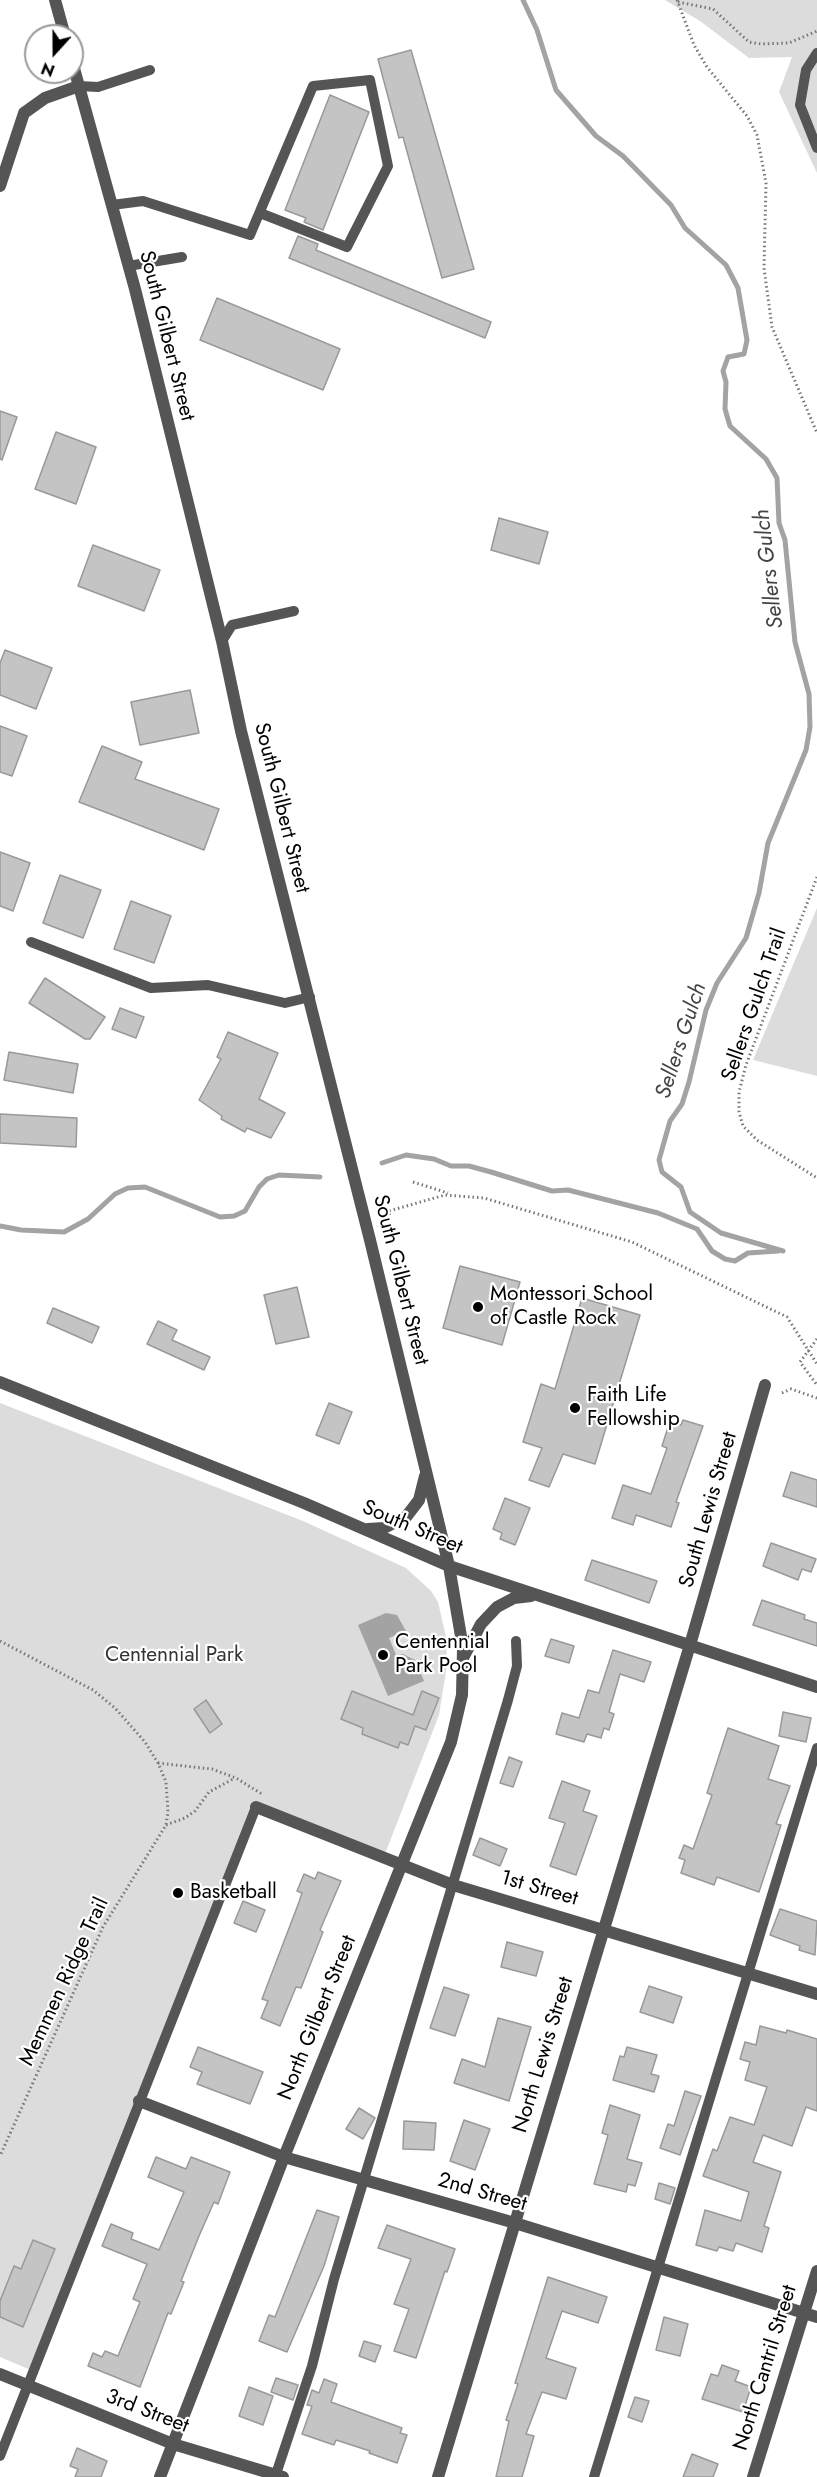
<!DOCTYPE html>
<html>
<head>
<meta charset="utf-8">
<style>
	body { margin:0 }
	#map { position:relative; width:817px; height:2477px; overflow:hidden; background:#fff; font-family:Jost,sans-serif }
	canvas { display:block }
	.north { position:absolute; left:24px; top:24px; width:60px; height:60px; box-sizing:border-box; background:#fff; border:2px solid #999; border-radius:50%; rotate:201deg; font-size:16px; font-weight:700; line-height:24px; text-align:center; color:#000 }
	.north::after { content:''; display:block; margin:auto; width:21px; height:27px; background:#000; clip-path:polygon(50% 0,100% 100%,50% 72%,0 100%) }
</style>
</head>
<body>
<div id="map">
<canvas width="817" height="2477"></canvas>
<div class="north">N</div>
</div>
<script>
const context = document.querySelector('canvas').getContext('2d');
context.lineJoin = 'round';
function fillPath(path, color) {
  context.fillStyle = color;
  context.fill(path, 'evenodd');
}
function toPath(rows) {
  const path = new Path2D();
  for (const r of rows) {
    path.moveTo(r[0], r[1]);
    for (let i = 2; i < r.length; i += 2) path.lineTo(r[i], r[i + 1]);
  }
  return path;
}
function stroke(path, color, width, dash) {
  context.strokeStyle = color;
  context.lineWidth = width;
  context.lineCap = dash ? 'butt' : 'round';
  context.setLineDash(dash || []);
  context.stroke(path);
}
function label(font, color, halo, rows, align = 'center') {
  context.font = font + ' Jost,sans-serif';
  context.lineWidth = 4.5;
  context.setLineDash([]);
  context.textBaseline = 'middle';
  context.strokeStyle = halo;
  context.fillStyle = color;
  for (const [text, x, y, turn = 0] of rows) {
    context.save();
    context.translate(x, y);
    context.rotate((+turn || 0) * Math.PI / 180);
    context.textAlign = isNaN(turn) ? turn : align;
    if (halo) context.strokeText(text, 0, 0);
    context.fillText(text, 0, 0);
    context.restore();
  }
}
const green = toPath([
	[665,0,817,0,817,173,779,92,792,57,749,58,700,21],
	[817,908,817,1076,753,1060],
	[0,1403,303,1521,406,1568,431,1591,438,1602,446,1637,447,1665,439,1715,383,1859,257,1807,33,2371,0,2357]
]);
const water = toPath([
	[386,1613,397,1615,406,1631,389,1638,396,1655,403,1654,415,1660,424,1681,388,1696,358,1625]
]);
const stream = toPath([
	[523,0,537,30,556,90,596,136,623,156,671,205,685,228,726,265,738,288,747,340,744,354,728,357,723,371,726,382,725,409,730,426,766,459,777,478,779,523,785,540,795,642,809,694,810,727,806,750,768,843,759,893,746,938,717,983,706,1010,689,1082,682,1104,670,1121,659,1160,662,1172,681,1187,690,1212,721,1233,783,1251],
	[382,1163,406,1155,434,1159,451,1166,469,1166,491,1172,552,1191,568,1190,658,1213,697,1229,712,1251,725,1259,735,1261,748,1253,778,1251],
	[0,1226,21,1230,64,1232,88,1219,115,1194,128,1188,145,1187,220,1217,234,1216,245,1211,259,1187,267,1179,279,1175,320,1177]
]);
const building = toPath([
	[411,50,474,269,442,278,403,137,399,138,378,59,411,50],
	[330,95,369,112,323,230,304,222,306,218,285,210,330,95],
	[298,236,318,244,316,250,491,322,485,338,289,258,298,236],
	[217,298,340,349,323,390,200,340,217,298],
	[0,411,17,417,2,460,0,459,0,411],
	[56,432,96,447,76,504,35,489,56,432],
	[499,518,548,532,539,564,491,550,499,518],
	[93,545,160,570,144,611,78,586,93,545],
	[5,650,52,668,36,709,0,695,0,663,5,650],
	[190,690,199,733,140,745,131,702,190,690],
	[0,726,27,736,12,776,0,772,0,726],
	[102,746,142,762,135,779,219,809,204,850,79,802,102,746],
	[0,852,30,863,13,911,0,906,0,852],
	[60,875,101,890,83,938,43,923,60,875],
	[131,901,171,916,154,963,114,949,131,901],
	[45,978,105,1017,90,1039,85,1039,29,1003,45,978],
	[120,1008,144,1017,136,1038,112,1029,120,1008],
	[228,1032,278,1053,259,1099,285,1113,271,1138,247,1128,245,1132,221,1119,222,1116,199,1100,221,1059,217,1057,228,1032],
	[9,1052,78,1064,73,1093,4,1080,9,1052],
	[0,1114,77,1118,76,1147,0,1143,0,1114],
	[460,1266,520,1282,502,1345,443,1328,460,1266],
	[297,1287,309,1337,276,1344,264,1295,297,1287],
	[582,1298,640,1315,595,1464,563,1454,549,1487,529,1480,542,1448,523,1442,541,1384,555,1389,582,1298],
	[53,1308,99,1327,92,1343,47,1323,53,1308],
	[158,1321,177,1330,172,1340,210,1357,204,1370,147,1344,158,1321],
	[329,1403,352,1412,339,1444,316,1435,329,1403],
	[683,1420,703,1426,676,1502,679,1503,671,1527,636,1515,633,1525,612,1518,623,1485,651,1494,667,1448,662,1446,670,1421,681,1425,683,1420],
	[791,1472,817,1480,817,1507,783,1496,791,1472],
	[505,1498,530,1508,515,1545,500,1539,502,1533,493,1529,505,1498],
	[771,1543,816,1559,811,1572,802,1569,798,1580,763,1566,771,1543],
	[592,1560,657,1581,649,1603,585,1580,592,1560],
	[762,1600,805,1615,804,1619,817,1623,817,1646,753,1625,762,1600],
	[551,1639,574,1646,569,1663,545,1656,551,1639],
	[613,1650,651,1662,644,1682,620,1674,609,1712,614,1714,609,1730,604,1728,601,1738,587,1734,584,1742,556,1734,562,1713,579,1718,588,1690,599,1693,613,1650],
	[352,1691,413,1715,422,1691,439,1698,426,1730,415,1726,408,1745,400,1742,398,1748,362,1734,363,1728,341,1719,352,1691],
	[206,1700,222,1724,210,1733,194,1709,206,1700],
	[783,1712,811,1718,806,1742,779,1736,783,1712],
	[728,1728,779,1746,768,1779,790,1786,776,1824,781,1825,759,1892,717,1877,714,1885,681,1873,685,1860,679,1858,684,1845,693,1849,712,1795,707,1793,728,1728],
	[509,1757,522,1762,513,1787,500,1783,509,1757],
	[562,1781,590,1791,583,1811,597,1816,576,1875,550,1866,565,1823,549,1818,562,1781],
	[480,1838,507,1849,500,1866,473,1855,480,1838],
	[318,1872,341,1881,320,1930,323,1932,301,1988,296,1987,280,2026,261,2018,268,2001,262,1999,299,1902,302,1893,297,1891,304,1874,315,1879,318,1872],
	[243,1901,265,1910,256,1932,234,1923,243,1901],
	[780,1909,817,1921,815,1955,799,1950,800,1946,770,1935,780,1909],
	[507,1942,543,1952,536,1976,501,1967,507,1942],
	[649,1986,682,1997,673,2023,640,2012,649,1986],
	[444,1987,469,1995,455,2036,430,2028,444,1987],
	[498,2018,531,2027,509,2101,454,2083,462,2059,485,2067,498,2018],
	[760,2026,786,2033,787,2030,817,2039,817,2111,806,2107,792,2146,763,2135,753,2162,781,2172,764,2226,769,2228,762,2252,736,2243,733,2251,719,2247,717,2251,696,2245,705,2210,741,2221,749,2192,703,2176,713,2149,717,2151,730,2117,754,2125,767,2087,745,2080,750,2062,740,2059,745,2042,756,2045,760,2026],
	[198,2047,263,2072,250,2104,197,2084,202,2072,190,2067,198,2047],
	[627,2047,657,2055,651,2074,659,2076,654,2092,613,2080,620,2056,624,2057,627,2047],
	[685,2091,701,2096,680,2155,660,2148,668,2124,674,2126,685,2091],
	[610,2105,640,2115,627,2159,642,2163,635,2186,628,2184,626,2192,594,2184,608,2135,602,2133,610,2105],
	[359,2108,375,2118,363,2139,346,2129,359,2108],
	[464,2120,490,2129,475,2170,450,2161,464,2120],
	[404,2121,436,2123,434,2150,403,2149,404,2121],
	[156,2157,186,2169,191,2157,230,2172,218,2204,214,2202,199,2236,181,2281,184,2282,171,2314,168,2313,140,2387,88,2366,93,2353,102,2357,105,2351,118,2356,140,2302,133,2299,147,2264,102,2246,111,2224,133,2233,131,2239,159,2250,184,2192,148,2177,156,2157],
	[659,2183,675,2188,670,2204,655,2199,659,2183],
	[317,2210,339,2217,324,2266,287,2352,259,2341,269,2315,275,2317,317,2210],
	[387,2225,455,2249,447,2272,445,2271,416,2358,394,2351,409,2309,394,2304,411,2259,378,2248,387,2225],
	[33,2240,55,2249,23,2327,0,2317,0,2301,14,2266,21,2269,33,2240],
	[548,2277,607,2297,598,2323,562,2311,546,2358,576,2368,566,2399,542,2392,526,2434,534,2436,522,2477,496,2477,509,2421,506,2420,518,2384,515,2383,548,2277],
	[664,2317,688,2324,680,2356,656,2350,664,2317],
	[364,2341,381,2346,375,2362,359,2356,364,2341],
	[722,2365,739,2371,735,2381,751,2387,743,2412,702,2399,711,2374,718,2376,722,2365],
	[276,2378,298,2385,293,2400,271,2392,276,2378],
	[324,2379,337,2384,331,2402,402,2428,400,2433,407,2435,397,2463,369,2453,370,2451,336,2440,334,2445,302,2434,312,2406,307,2405,312,2390,319,2393,324,2379],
	[249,2387,273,2396,263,2425,239,2416,249,2387],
	[635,2397,649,2401,642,2422,628,2417,635,2397],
	[77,2448,107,2461,101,2477,75,2477,78,2469,70,2466,77,2448],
	[692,2454,718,2464,713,2477,683,2477,692,2454]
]);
const path = toPath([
	[677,0,694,45,707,67,747,116,757,135,766,183,764,268,772,327,817,433],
	[678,2,713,9,749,42,761,44,789,43,817,31],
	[817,877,746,1065,739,1092,739,1112,743,1126,757,1140,817,1178],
	[413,1182,448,1193],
	[384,1236,390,1226,389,1211,445,1195,484,1198,632,1242,787,1317,817,1364],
	[817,1339,800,1362,817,1385],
	[782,1393,791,1389,817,1398],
	[0,1641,93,1690,115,1708,145,1742,158,1763,166,1782,168,1812,166,1825,103,1927,0,2156],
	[158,1763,212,1769,236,1778,262,1794],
	[166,1825,185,1818,195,1811,209,1792,235,1778]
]);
const service = toPath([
	[817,53,806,70,800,105,817,148],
	[79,86,98,87,150,70],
	[112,205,143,201,250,235,313,86,370,80,388,166,347,247,260,213],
	[128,266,182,257],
	[222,641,232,625,294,611],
	[31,942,151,988,208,985,285,1003,310,997],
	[0,2456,256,1807],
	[275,2477,312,2366,334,2279,508,1700,517,1666,516,1641],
	[594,2477,817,1748]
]);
const minor = toPath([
	[449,1566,817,1687],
	[463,1658,481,1624,497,1607,514,1598,531,1596],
	[256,1807,453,1885,817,1994],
	[139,2101,284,2157,515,2223,817,2317],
	[0,2374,173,2444],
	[438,2477,690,1645,765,1385],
	[753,2477,817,2271]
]);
const tertiary = toPath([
	[55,0,65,36],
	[72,61,135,289,222,641,241,731,370,1240,449,1566,463,1648,462,1695,451,1742,284,2157,160,2477],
	[0,186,24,113,45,98,79,86],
	[0,1382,304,1503,449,1566],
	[368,1529,384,1528,406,1517,419,1500,425,1476],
	[173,2444,283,2477]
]);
const markers = [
	[478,1307,6,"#000"],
	[575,1408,6,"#000"],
	[383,1655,6,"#000"],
	[178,1893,6,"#000"]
];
const streetNames = [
	["South Gilbert Street",166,336,76],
	["South Gilbert Street",281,808,76],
	["Sellers Gulch Trail",755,1005,-71],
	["South Gilbert Street",400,1280,76],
	["South Lewis Street",709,1510,-74],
	["South Street",412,1528,23],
	["1st Street",539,1889,16],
	["Memmen Ridge Trail",65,1982,-65],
	["North Gilbert Street",318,2018,-68],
	["North Lewis Street",544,2055,-73],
	["2nd Street",482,2193,16],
	["North Cantril Street",766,2368,-73],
	["3rd Street",147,2412,21]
];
const poiNames = [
	["Montessori School",490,1295],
	["of Castle Rock",490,1319],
	["Faith Life",587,1396],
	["Fellowship",587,1420],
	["Centennial",395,1643],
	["Park Pool",395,1667],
	["Basketball",190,1893]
];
const parkNames = [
	["Centennial Park",174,1656]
];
const waterNames = [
	["Sellers Gulch",770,569,-97],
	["Sellers Gulch",682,1041,-72]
];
fillPath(green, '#dcdcdc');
fillPath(water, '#a3a3a3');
stroke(stream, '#a3a3a3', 5);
fillPath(building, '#c4c4c4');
stroke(building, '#999', 1.5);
stroke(path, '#777', 3, [1.5, 3]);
stroke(service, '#555', 10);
stroke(minor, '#555', 12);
stroke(tertiary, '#555', 12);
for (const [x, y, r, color] of markers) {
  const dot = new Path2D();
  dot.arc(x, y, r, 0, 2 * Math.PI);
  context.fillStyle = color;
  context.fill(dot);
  stroke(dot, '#fff', 2);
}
label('21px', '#000', '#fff', streetNames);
label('21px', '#000', '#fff', poiNames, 'left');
label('21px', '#333', '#fff', parkNames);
label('italic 22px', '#444', '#fff', waterNames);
</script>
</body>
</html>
